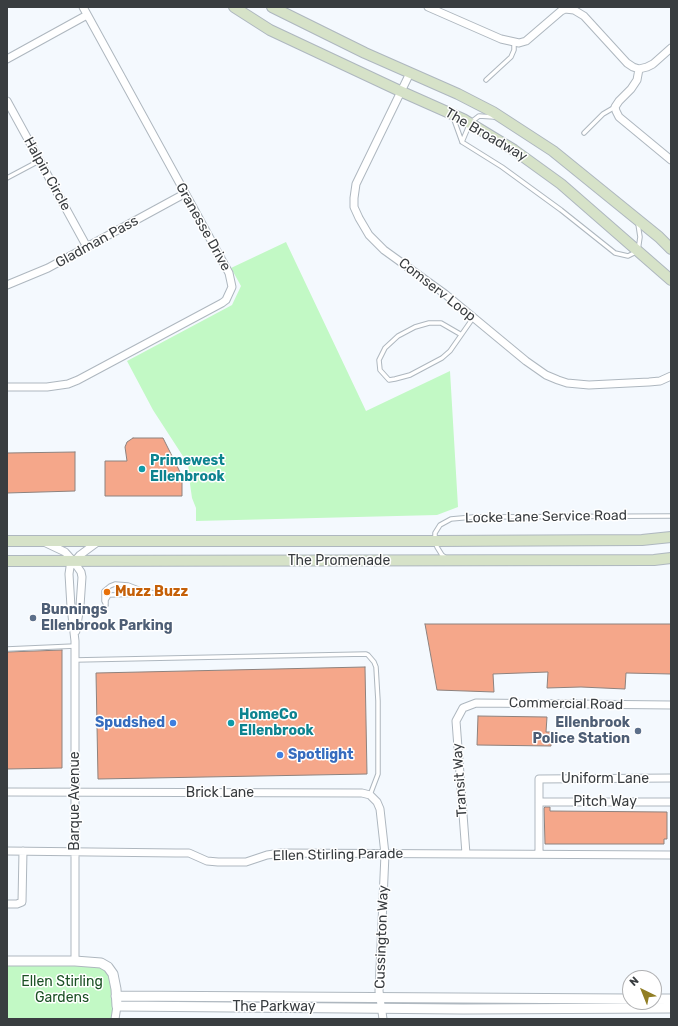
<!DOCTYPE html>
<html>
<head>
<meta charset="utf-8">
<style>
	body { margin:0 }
	#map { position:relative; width:678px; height:1026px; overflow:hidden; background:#f4f9fe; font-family:Rubik,sans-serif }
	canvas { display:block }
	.frame { position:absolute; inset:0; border:8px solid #393d40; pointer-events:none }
	.north { position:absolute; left:622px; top:970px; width:40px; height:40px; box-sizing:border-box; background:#fff; border:1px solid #b0b1b3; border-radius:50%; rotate:317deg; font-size:11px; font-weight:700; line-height:16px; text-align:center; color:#393d40 }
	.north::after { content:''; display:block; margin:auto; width:14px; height:18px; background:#917e25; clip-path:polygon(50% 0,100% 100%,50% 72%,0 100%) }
</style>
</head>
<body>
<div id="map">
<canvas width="678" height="1026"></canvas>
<div class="frame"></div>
<div class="north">N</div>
</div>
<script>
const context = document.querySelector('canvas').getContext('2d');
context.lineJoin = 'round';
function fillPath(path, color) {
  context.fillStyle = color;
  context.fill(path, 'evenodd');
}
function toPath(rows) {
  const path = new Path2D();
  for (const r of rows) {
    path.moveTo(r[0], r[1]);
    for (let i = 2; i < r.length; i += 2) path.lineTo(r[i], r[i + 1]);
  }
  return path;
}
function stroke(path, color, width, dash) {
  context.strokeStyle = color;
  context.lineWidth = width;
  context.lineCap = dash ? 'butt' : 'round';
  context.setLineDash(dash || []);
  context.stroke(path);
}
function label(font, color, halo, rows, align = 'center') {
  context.font = font + ' Rubik,sans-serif';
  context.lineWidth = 3;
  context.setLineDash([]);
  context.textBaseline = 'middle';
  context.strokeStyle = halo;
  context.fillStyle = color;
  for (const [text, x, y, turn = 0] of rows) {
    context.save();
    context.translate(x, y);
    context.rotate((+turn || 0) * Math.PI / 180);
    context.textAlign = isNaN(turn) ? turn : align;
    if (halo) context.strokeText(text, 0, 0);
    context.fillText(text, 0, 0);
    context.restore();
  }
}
const green = toPath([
	[286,242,366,411,450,371,458,507,437,515,196,521,196,508,192,498,190,484,188,464,153,410,127,361,232,305,241,286,231,268],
	[7,961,90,961,113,974,115,1019,7,1019]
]);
const building = toPath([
	[133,438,163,438,182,476,182,496,105,496,105,461,127,461,125,447,127,442,133,438],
	[75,452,75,491,7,493,7,453,75,452],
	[425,624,671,624,671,674,626,673,625,689,581,687,547,688,548,672,493,674,494,692,437,690,425,624],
	[62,650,62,768,7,769,7,652,62,650],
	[365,667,367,774,98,779,96,673,365,667],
	[478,716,547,717,546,732,551,732,551,746,477,745,478,716],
	[545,807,550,807,550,811,667,812,667,839,664,839,664,844,545,844,544,808,545,807]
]);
const service = toPath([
	[486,80,511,57,514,50,514,43],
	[453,117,462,142,502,167,561,210,615,253,628,256,638,251,640,237,638,224],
	[584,133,603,114,615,107],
	[462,142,470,123,479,116,494,117],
	[7,178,39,161],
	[460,334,441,323,429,323,415,327,398,336,385,348,379,360,380,370,389,380,395,379,410,375,442,358,450,351,473,318],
	[446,558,442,555,437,547,435,541,435,533,440,525,451,519,473,517,671,516],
	[106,604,106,600,109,595,147,594],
	[106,605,104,601,104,591,110,586,115,584,128,585,141,590,154,593],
	[7,649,75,646],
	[75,660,366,654,368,655,374,662,376,667,378,701,378,774,370,795]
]);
const minor = toPath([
	[428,7,501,39,519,43,526,41,561,11,565,9,574,10,584,16,627,63,633,67,639,69,647,67,653,64,671,48],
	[7,59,87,15],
	[639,69,637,80,631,89,619,101,615,107,616,111,619,117,671,160],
	[410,73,356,184,354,198,354,207,359,218,369,235,384,250,445,294,526,361,546,375,558,380,567,383,589,385,649,382,660,381,671,376],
	[7,101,87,247],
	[7,285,48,268,184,194],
	[7,387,47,387,68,384,78,380,222,303,226,300,232,287,229,273,83,7],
	[46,543,65,552,74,562,81,572,82,577,80,606,76,631],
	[7,792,362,793,370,795,377,802,380,809,385,854,379,991,383,1019],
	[539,802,671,802],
	[7,851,176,853,189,853,207,861,218,862,246,862,267,855,281,853,671,855],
	[466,854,456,721,463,708,476,703,671,705],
	[539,854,539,779,671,778],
	[7,904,17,904,22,902,23,851],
	[75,961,75,641,71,607,69,574,70,567,80,555,99,541],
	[115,1019,117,1006]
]);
const tertiary = toPath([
	[7,961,75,961,101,963,108,967,113,974,116,989,117,1006,463,1009,671,1008],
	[116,996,630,999],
	[654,999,671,999]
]);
const secondary = toPath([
	[234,7,270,30,400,91,463,119,514,150,561,184,671,280],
	[272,7,365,53,458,94,493,112,553,151,659,237,671,249],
	[7,541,435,541,642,540,671,537],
	[7,561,654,560,671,558]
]);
const markers = [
	[142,469,4,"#0f9aa8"],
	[107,592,4,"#e8710a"],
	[33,618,4,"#5c6f8a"],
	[173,723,4,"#3f7fe0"],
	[231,723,4,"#0f9aa8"],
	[638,731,4,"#5c6f8a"],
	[280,755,4,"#3f7fe0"]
];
const streetNames = [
	["The Broadway",486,135,30],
	["Halpin Circle",47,174,61],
	["Granesse Drive",203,227,61],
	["Gladman Pass",97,242,-29],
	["Comserv Loop",437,290,38],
	["Locke Lane Service Road",546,517,-1],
	["The Promenade",339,561],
	["Commercial Road",566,704,1],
	["Uniform Lane",605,779],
	["Transit Way",460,780,-94],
	["Brick Lane",220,793],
	["Barque Avenue",75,801,-90],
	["Pitch Way",605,802],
	["Ellen Stirling Parade",338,855,-1],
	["Cussington Way",382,937,-88],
	["The Parkway",274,1007]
];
const cultureNames = [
	["Primewest",150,461],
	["Ellenbrook",150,477],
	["HomeCo",239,715],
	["Ellenbrook",239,731]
];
const foodNames = [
	["Muzz Buzz",115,592]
];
const serviceNames = [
	["Bunnings",41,610],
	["Ellenbrook Parking",41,626],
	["Ellenbrook",630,723,"right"],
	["Police Station",630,739,"right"]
];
const shopNames = [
	["Spudshed",165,723],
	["Spotlight",288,755,"left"]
];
const parkNames = [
	["Ellen Stirling",62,982],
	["Gardens",62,998]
];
fillPath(green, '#c2f9c5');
fillPath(building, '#f5a78a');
stroke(building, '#8d827e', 1);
stroke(service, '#aeb7bf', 5.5);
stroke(minor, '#aeb7bf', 9);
stroke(tertiary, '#aeb7bf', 11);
stroke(secondary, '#aeb7bf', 12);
stroke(service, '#fff', 3.5);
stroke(minor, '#fff', 7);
stroke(tertiary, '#fff', 9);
stroke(secondary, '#d6e2c8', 10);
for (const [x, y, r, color] of markers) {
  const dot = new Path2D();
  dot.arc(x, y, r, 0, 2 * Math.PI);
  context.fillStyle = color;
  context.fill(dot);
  stroke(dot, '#fff', 1.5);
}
label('14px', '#393d40', '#fff', streetNames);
label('bold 14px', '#0d838f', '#fff', cultureNames, 'left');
label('bold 14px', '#c56008', '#fff', foodNames, 'left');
label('bold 14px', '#4e5e75', '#fff', serviceNames, 'left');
label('bold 14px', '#366cbe', '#fff', shopNames, 'right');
label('14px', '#1b5124', '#fff', parkNames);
</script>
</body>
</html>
